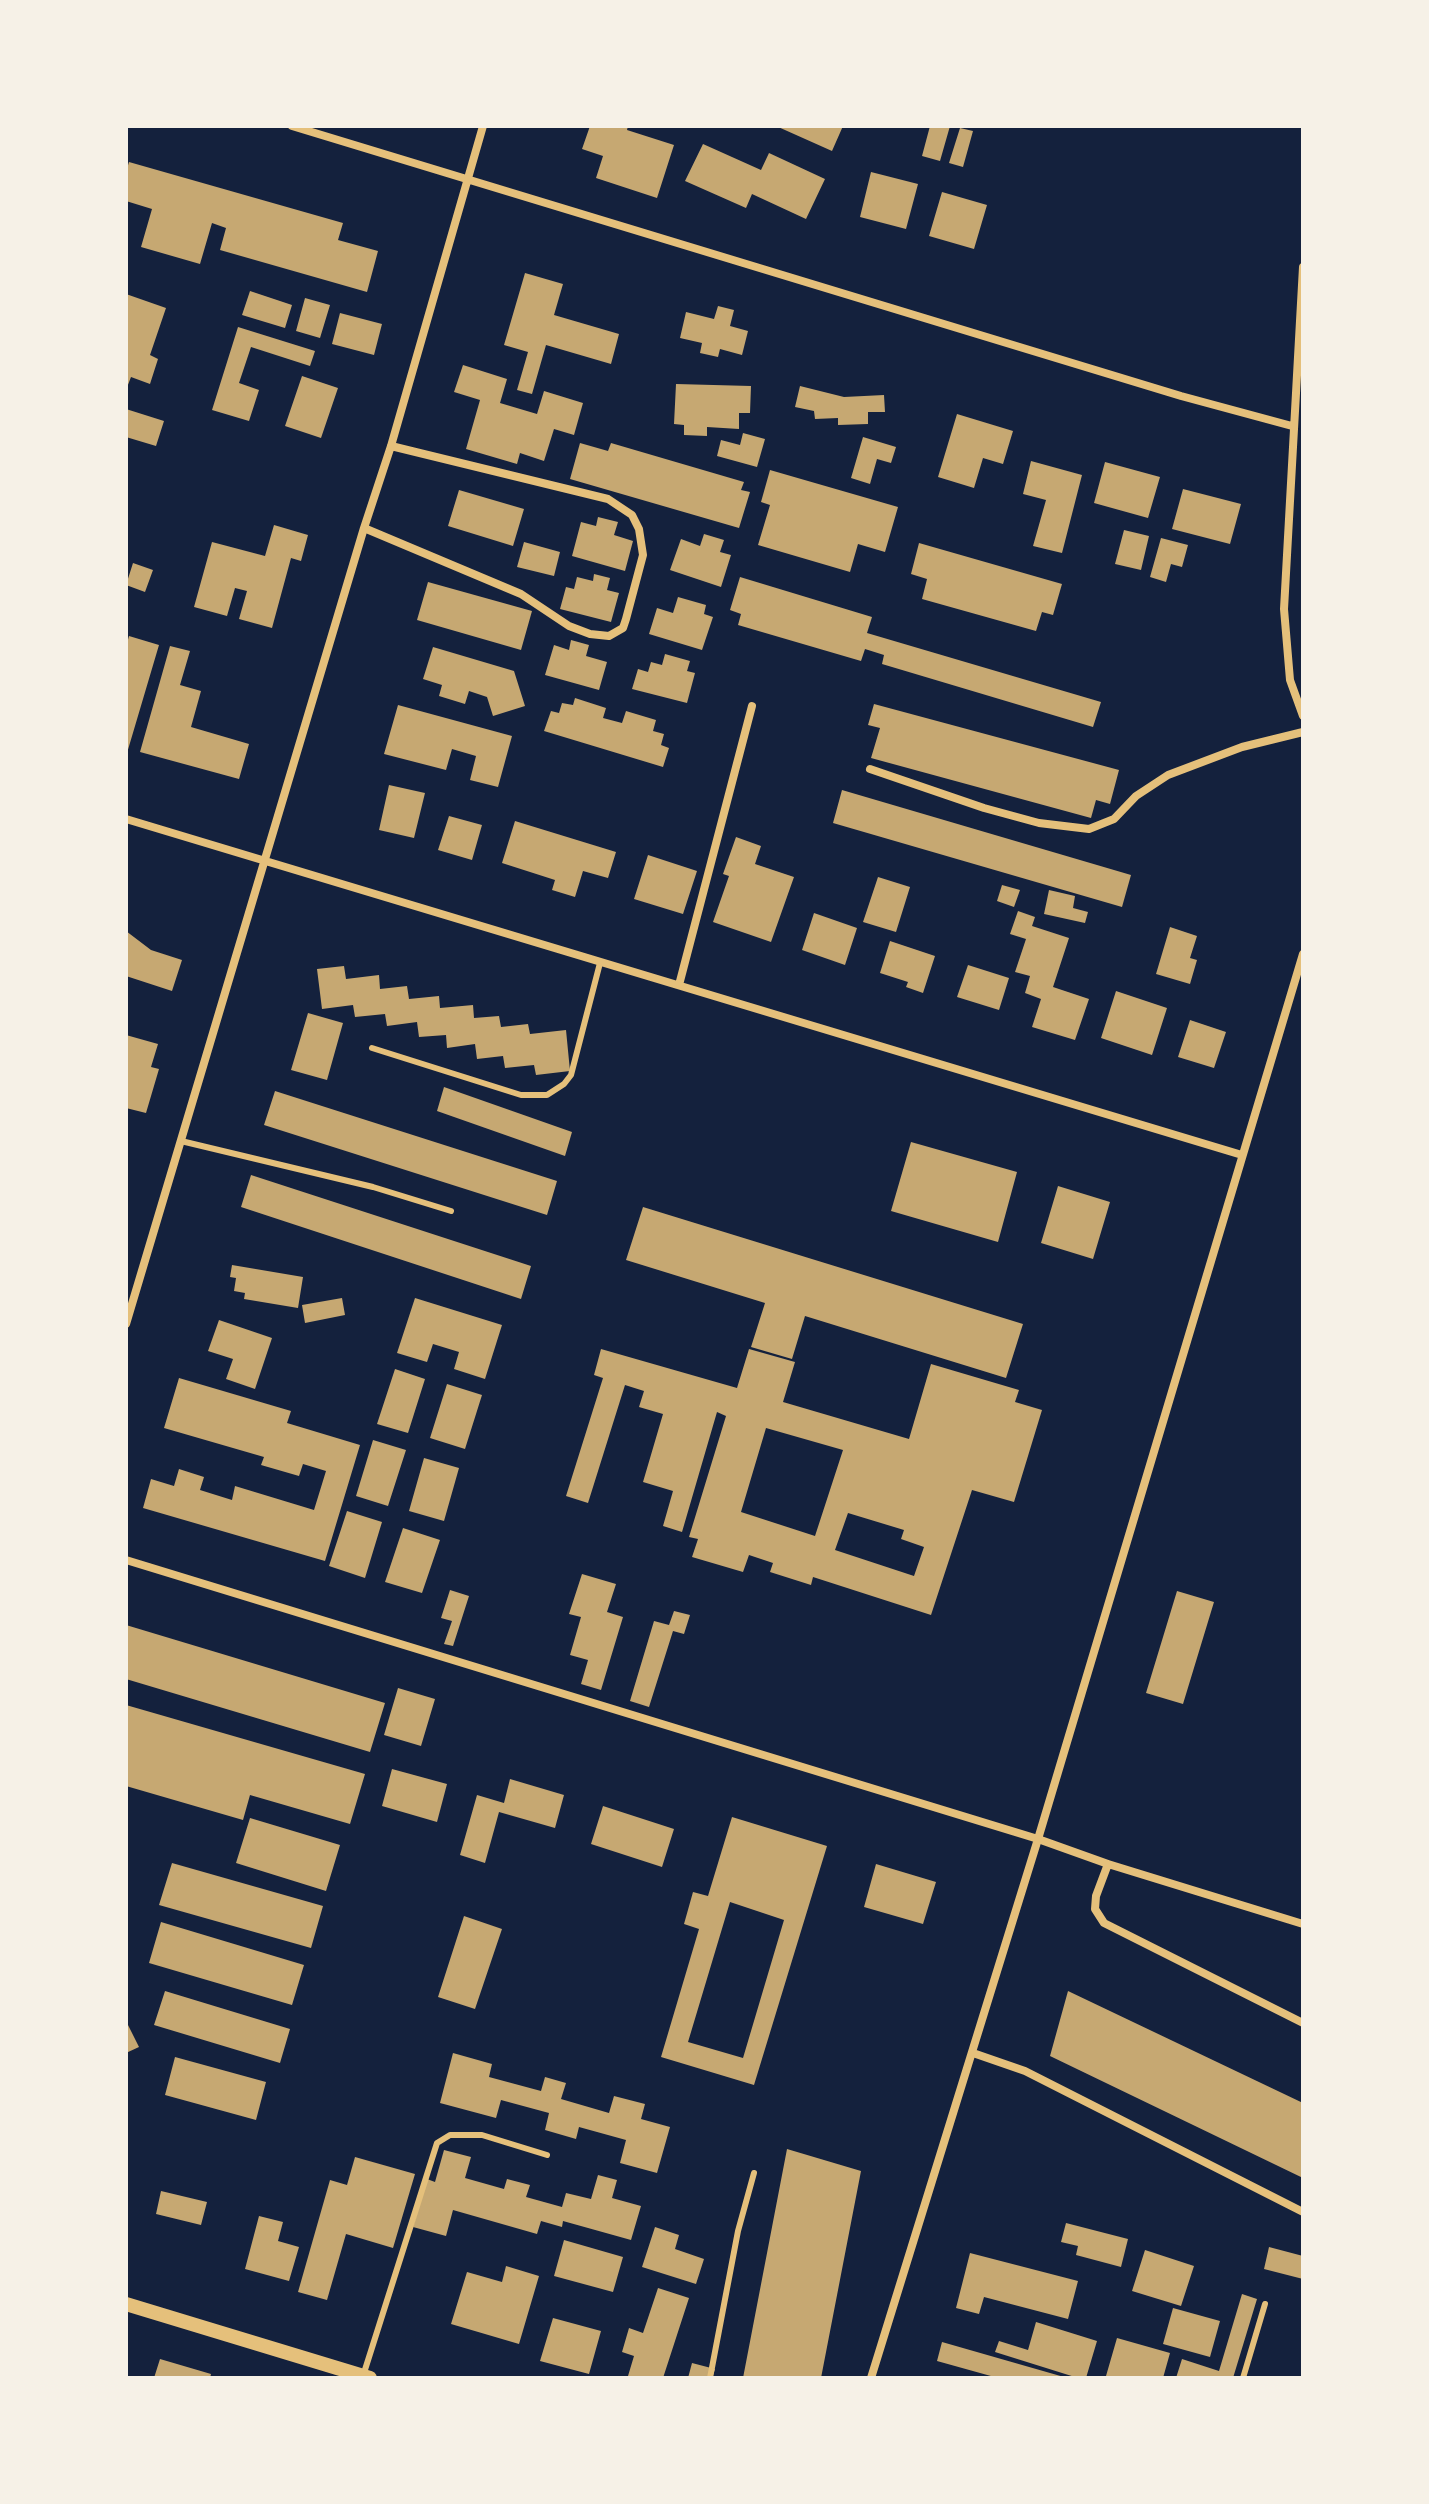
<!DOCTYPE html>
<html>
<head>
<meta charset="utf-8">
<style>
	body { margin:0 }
	#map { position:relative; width:1429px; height:2504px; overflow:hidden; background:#14213d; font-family:Manrope,sans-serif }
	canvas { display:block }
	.frame { position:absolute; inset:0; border:128px solid #f6f1e7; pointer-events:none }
</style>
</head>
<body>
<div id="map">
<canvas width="1429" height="2504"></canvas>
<div class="frame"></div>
</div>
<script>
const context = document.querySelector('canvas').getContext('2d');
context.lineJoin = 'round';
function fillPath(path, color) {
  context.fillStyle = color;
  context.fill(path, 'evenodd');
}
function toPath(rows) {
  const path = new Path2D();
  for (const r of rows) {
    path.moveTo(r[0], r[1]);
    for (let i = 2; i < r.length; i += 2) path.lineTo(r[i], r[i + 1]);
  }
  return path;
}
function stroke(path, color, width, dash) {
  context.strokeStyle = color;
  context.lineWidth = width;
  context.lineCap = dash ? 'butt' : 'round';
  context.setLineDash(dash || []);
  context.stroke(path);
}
const building = toPath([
	[590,126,628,126,627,130,674,145,657,198,596,178,603,156,582,149],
	[776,126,843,126,832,151],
	[930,126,950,126,940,161,922,156],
	[960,128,973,131,963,167,949,163],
	[703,144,761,170,769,153,825,179,806,219,752,194,746,208,685,181],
	[129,162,343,223,338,240,378,251,367,292,220,250,226,228,212,223,200,264,141,247,152,209,126,201,126,172],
	[871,172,918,184,906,229,860,217],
	[942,192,987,205,974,249,929,236],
	[525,273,563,284,554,315,619,334,611,364,546,345,532,394,517,390,528,352,504,345],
	[250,291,292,305,285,328,242,315],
	[126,294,166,308,150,355,158,359,150,384,131,377,126,390],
	[305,298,330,305,320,338,296,331],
	[718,306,734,310,730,326,748,331,742,355,720,349,718,357,700,353,702,343,680,338,686,312,714,319],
	[340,313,382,324,374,355,332,344],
	[238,327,315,351,310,366,251,347,239,383,259,390,249,421,212,410],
	[463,365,507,379,500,403,537,414,544,391,583,403,574,435,554,429,544,461,520,453,517,464,466,449,480,400,454,392],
	[302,376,338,388,321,438,285,426],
	[676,384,751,386,750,413,739,413,739,429,707,427,707,436,684,435,684,425,674,424],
	[800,386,844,397,884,395,885,412,868,412,868,424,838,425,838,418,815,419,814,411,795,407],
	[126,409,164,421,156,446,126,437],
	[957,414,1013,431,1003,464,983,458,974,488,938,477],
	[743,433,765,439,757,467,717,456,721,440,740,445],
	[863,437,896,447,891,463,877,459,870,484,851,478],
	[580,443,608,451,611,443,744,482,741,490,750,492,739,528,570,479],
	[1031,461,1082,475,1062,553,1033,546,1046,500,1023,494],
	[1105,462,1160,477,1148,518,1094,503],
	[770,470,898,507,885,552,858,544,850,572,758,545,770,505,761,502],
	[1183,489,1241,504,1230,544,1172,529],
	[459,490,524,509,513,546,448,526],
	[598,517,618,522,614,535,633,541,625,571,572,556,581,522,596,526],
	[274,525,308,535,301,561,291,558,272,628,239,619,247,591,235,588,227,616,194,607,212,542,265,556],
	[1124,530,1149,536,1141,570,1115,564],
	[704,534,724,540,720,552,731,555,721,587,670,570,681,539,700,546],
	[1161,538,1188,545,1182,567,1171,564,1166,582,1150,577],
	[524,542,560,552,554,576,517,567],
	[919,543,1062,584,1053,615,1042,612,1036,631,922,599,927,579,911,574],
	[133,563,153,570,145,592,126,585],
	[594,574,610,578,607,590,619,593,611,622,560,609,566,587,574,589,577,577,593,581],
	[740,577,872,617,867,633,1101,702,1093,727,882,664,884,655,865,649,861,661,738,625,741,614,730,610],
	[428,582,532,611,521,650,417,620],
	[678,597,706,605,704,614,713,617,702,650,649,634,657,608,673,613],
	[129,636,159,645,127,753,126,647],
	[571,640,589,645,586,656,607,662,599,690,545,675,554,645,569,650],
	[170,646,190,651,180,685,201,691,191,727,249,744,239,779,140,752],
	[433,647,514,671,525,706,493,716,487,697,469,691,465,704,439,696,442,685,423,679],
	[665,654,690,661,687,671,695,673,687,703,632,689,638,669,648,672,651,662,662,665],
	[575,698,606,708,603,718,622,723,626,711,656,720,653,731,664,734,661,745,669,748,663,767,544,731,551,711,559,713,562,703,573,705],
	[874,704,1119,770,1110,804,1096,800,1091,818,871,758,880,728,868,725],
	[398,705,512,736,498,787,470,780,476,756,452,749,446,770,384,754],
	[389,785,425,793,414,838,379,830],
	[842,790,1131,875,1122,907,833,823],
	[449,816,482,825,472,860,438,850],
	[515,821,616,852,608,878,583,871,575,897,552,890,555,880,502,863],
	[736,837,761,846,755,864,794,877,771,942,713,922,729,876,723,874],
	[648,855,697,871,683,914,634,899],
	[878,877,910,887,896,932,863,922],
	[1002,885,1020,890,1014,907,997,901],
	[1049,890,1075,896,1073,908,1088,912,1085,923,1044,914],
	[1018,911,1035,917,1032,926,1069,938,1053,987,1089,999,1075,1040,1032,1027,1041,999,1025,993,1030,976,1015,972,1026,939,1010,934],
	[814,913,857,928,845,965,802,950],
	[1170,927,1197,936,1190,958,1197,960,1190,984,1156,974],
	[126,931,151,950,182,960,172,991,126,976],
	[890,941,935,956,923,993,906,987,908,982,880,973],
	[968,965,1009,978,999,1010,957,997],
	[344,966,346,979,379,975,380,989,407,986,409,999,439,996,440,1008,473,1005,474,1018,499,1016,501,1027,528,1024,530,1034,566,1030,570,1071,536,1075,534,1065,505,1068,503,1056,477,1059,475,1044,447,1048,446,1035,419,1037,417,1022,387,1026,385,1014,355,1017,353,1005,322,1009,317,969],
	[1116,991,1167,1008,1152,1055,1101,1038],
	[308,1013,343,1023,327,1080,291,1070],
	[1190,1020,1226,1032,1214,1068,1178,1057],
	[126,1035,158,1044,151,1067,159,1069,146,1113,126,1108],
	[444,1087,572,1132,565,1156,437,1111],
	[275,1091,557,1181,547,1215,264,1125],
	[911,1142,1017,1172,998,1242,891,1211],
	[251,1175,531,1266,521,1299,241,1207],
	[1058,1186,1110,1202,1093,1259,1041,1243],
	[643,1207,1023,1324,1006,1378,805,1316,792,1359,751,1347,765,1303,626,1260],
	[232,1265,303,1277,298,1308,244,1299,245,1293,234,1291,236,1278,230,1277],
	[342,1298,345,1315,305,1323,302,1305],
	[415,1298,502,1325,485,1379,454,1369,459,1352,433,1344,427,1362,397,1353],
	[219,1320,272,1338,255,1389,226,1379,233,1359,208,1351],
	[601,1349,737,1388,749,1349,795,1362,783,1402,909,1439,931,1364,1019,1390,1015,1402,1042,1410,1014,1502,972,1490,931,1615,813,1577,811,1585,770,1572,773,1563,749,1555,743,1572,692,1557,698,1539,689,1537,726,1416,717,1412,682,1532,663,1526,673,1491,643,1482,663,1414,639,1407,644,1391,625,1385,588,1503,566,1496,603,1378,594,1375],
	[766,1428,843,1450,815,1536,741,1512],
	[848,1513,904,1530,901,1539,924,1547,914,1576,835,1550],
	[395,1369,425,1379,408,1433,377,1424],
	[179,1378,291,1411,287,1423,360,1445,325,1561,143,1508,151,1479,174,1486,179,1469,204,1477,200,1490,232,1500,235,1486,314,1510,326,1471,303,1464,299,1476,261,1465,264,1457,164,1428],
	[447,1384,482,1395,465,1449,430,1438],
	[373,1440,406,1450,388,1506,356,1496],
	[424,1458,459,1468,444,1521,409,1511],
	[347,1511,382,1522,365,1578,329,1566],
	[403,1528,440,1540,422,1593,385,1582],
	[582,1574,616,1584,607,1612,623,1617,601,1690,581,1684,588,1660,570,1655,581,1617,569,1614],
	[450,1590,469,1596,453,1646,444,1644,452,1621,441,1618],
	[1177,1591,1214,1602,1183,1704,1146,1693],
	[674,1611,690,1615,684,1634,673,1631,649,1707,630,1701,654,1621,669,1625],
	[126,1625,385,1703,370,1752,126,1679],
	[398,1688,435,1699,421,1746,384,1735],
	[126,1705,365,1774,350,1824,250,1795,243,1820,126,1786],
	[392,1769,447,1784,437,1822,382,1806],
	[510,1779,564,1795,555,1828,499,1812,485,1863,460,1855,477,1795,504,1803],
	[603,1806,674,1829,662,1867,591,1844],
	[732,1817,827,1846,754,2085,661,2057,699,1929,684,1924,693,1892,708,1896],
	[730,1902,784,1920,743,2058,688,2042],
	[250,1818,340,1845,326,1891,236,1863],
	[172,1863,323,1906,311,1948,159,1905],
	[876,1864,936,1882,923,1924,864,1907],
	[464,1916,502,1929,475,2009,438,1997],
	[161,1922,304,1965,292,2005,149,1963],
	[165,1991,290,2029,280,2063,154,2025],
	[1068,1991,1303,2103,1303,2178,1050,2056],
	[126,2021,139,2047,126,2053],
	[453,2053,492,2064,489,2077,541,2091,545,2077,566,2083,561,2099,609,2113,614,2096,645,2104,641,2119,670,2127,657,2173,620,2163,626,2140,579,2127,576,2139,545,2130,549,2113,501,2100,496,2118,440,2103],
	[175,2057,266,2082,256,2120,165,2095],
	[787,2149,861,2171,821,2378,743,2378],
	[444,2150,471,2157,465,2178,504,2189,507,2179,530,2185,526,2197,562,2207,566,2193,591,2199,598,2175,617,2180,612,2198,641,2206,631,2240,563,2221,562,2227,541,2221,537,2234,453,2210,446,2236,413,2227,427,2179,435,2182],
	[355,2157,415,2174,393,2248,346,2234,327,2300,298,2292,330,2180,347,2185],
	[161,2191,207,2202,201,2225,156,2214],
	[259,2216,283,2222,278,2241,299,2247,289,2281,245,2269],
	[1066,2223,1128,2239,1121,2267,1076,2255,1078,2246,1061,2242],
	[655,2227,679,2235,675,2249,704,2259,696,2284,642,2267],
	[564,2240,623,2257,613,2292,554,2276],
	[1269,2247,1303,2256,1303,2279,1264,2269],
	[1145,2250,1194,2266,1181,2306,1132,2291],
	[970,2253,1078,2281,1068,2319,984,2297,979,2314,956,2308],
	[506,2266,539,2276,519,2344,451,2324,467,2272,502,2282],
	[658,2288,689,2298,663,2378,634,2378,628,2376,634,2356,622,2352,629,2328,643,2333],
	[1242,2294,1257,2299,1233,2378,1176,2378,1182,2359,1219,2371],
	[1173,2308,1220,2321,1210,2357,1163,2344],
	[553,2318,601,2331,589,2374,540,2361],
	[1036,2322,1097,2341,1086,2378,1078,2378,995,2352,999,2341,1028,2350],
	[1117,2338,1170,2353,1163,2378,1106,2376],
	[942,2342,1064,2377,1064,2378,998,2378,937,2361],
	[160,2359,211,2374,210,2378,154,2378],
	[692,2363,715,2369,712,2378,688,2378]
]);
const service = toPath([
	[372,1048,521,1095,547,1095,564,1084,571,1075,600,963],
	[181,1141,373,1187,451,1211],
	[363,2376,437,2143,450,2135,482,2135,547,2155],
	[710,2378,738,2231,754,2173],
	[1243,2378,1265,2304]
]);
const minor = toPath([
	[292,126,1181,396,1292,426],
	[1303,267,1284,609,1290,680,1303,716],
	[364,528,521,594,569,626,590,634,609,636,623,628,626,619,643,555,639,529,632,515,608,499,391,446],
	[870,769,984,808,1039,823,1089,829,1114,819,1136,796,1168,775,1242,747,1303,732],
	[126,819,1242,1155],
	[679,985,752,706],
	[126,1324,364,528,391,446,483,126],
	[126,1560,1038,1839,1108,1864,1303,1924],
	[1108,1864,1096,1896,1095,1909,1104,1923,1303,2023],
	[973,2053,1025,2071,1303,2212],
	[871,2378,1038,1839,1303,954]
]);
const tertiary = toPath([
	[126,2304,370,2378]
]);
fillPath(building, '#c6a872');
stroke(service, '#e5c07b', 6);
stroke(minor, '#e5c07b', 8);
stroke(tertiary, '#e5c07b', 14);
</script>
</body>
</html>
